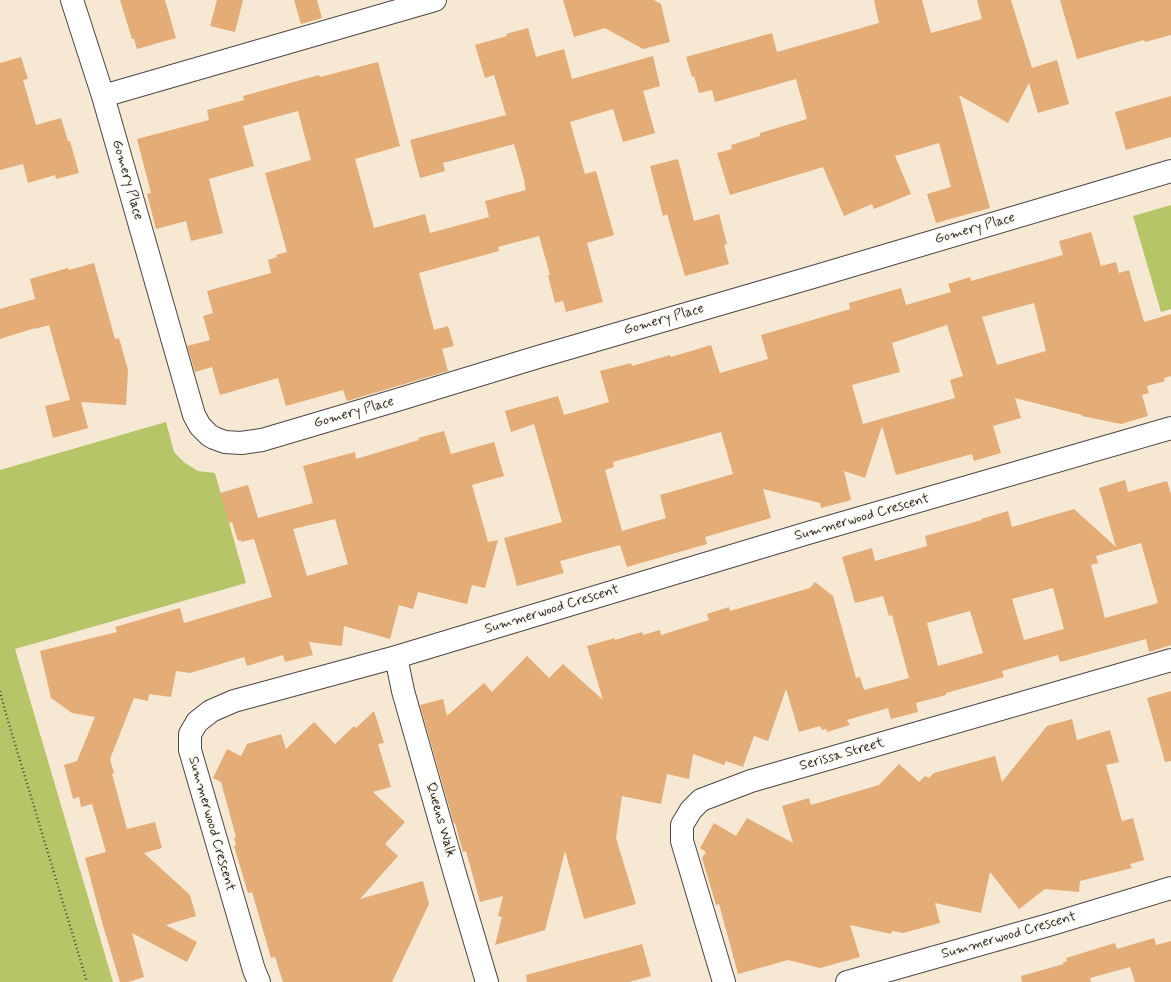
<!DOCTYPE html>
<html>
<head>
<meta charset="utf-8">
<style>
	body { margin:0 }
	canvas { display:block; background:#f7e8d3 }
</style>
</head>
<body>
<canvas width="1171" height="982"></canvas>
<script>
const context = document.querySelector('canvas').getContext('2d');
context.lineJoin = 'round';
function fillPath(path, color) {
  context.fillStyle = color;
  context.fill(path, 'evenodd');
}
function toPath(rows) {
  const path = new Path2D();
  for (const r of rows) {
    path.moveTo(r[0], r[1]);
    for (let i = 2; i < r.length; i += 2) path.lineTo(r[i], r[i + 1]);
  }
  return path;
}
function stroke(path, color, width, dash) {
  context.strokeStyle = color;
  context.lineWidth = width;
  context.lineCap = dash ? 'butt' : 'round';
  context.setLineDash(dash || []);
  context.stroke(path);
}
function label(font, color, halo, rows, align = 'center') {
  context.font = font + ' Mynerve,sans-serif';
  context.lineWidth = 3;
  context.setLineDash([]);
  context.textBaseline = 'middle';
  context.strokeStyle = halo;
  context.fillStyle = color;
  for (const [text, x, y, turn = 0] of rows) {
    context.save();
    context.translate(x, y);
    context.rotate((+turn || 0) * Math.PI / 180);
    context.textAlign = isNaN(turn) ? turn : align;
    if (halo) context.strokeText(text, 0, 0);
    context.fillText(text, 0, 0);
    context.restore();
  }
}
const green = toPath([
	[1171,205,1171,309,1161,312,1133,216],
	[166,422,174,452,185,463,198,471,215,473,246,583,15,649,113,982,0,982,0,470]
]);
const building = toPath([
	[120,0,165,0,176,38,137,49,134,39,132,39],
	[217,0,243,0,235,32,210,26],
	[294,0,317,0,322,18,301,24],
	[563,0,654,0,661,4,670,42,643,49,605,28,574,37],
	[874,0,922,0,931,33,982,19,977,0,1011,0,1032,68,1057,60,1069,104,1038,113,1029,83,1008,123,959,95,990,208,936,223,927,194,951,187,939,143,895,156,911,194,874,209,872,204,844,216,823,167,730,195,717,153,732,149,731,145,760,136,760,133,807,119,796,79,715,102,712,90,699,93,694,76,692,77,686,57,772,33,777,52,879,23],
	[1060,0,1171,0,1171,35,1145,42,1144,40,1077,59],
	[528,28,536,57,564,49,572,79,653,56,660,86,643,91,655,133,623,142,613,109,570,122,585,174,596,171,614,235,587,243,603,302,566,312,563,301,555,303,548,275,550,275,539,236,498,247,499,251,419,273,434,330,448,326,454,346,442,349,448,371,347,401,343,390,286,406,278,378,220,395,212,367,195,372,187,346,210,340,203,316,213,313,207,291,271,273,268,260,277,257,276,255,287,252,265,173,311,160,298,111,243,126,254,166,209,179,223,233,191,241,186,221,156,229,147,194,151,193,137,139,209,120,207,110,244,100,243,96,319,75,320,77,378,62,400,146,355,159,374,228,425,214,430,233,489,217,485,201,526,190,524,183,525,183,514,144,443,163,445,171,420,178,410,140,506,115,494,75,485,78,475,45,507,36,506,34],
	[21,57,28,79,23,80,36,125,61,118,68,141,70,141,79,173,56,179,55,175,28,183,23,164,0,170,0,63],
	[1171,96,1171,137,1126,150,1115,112],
	[678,159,694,221,719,214,727,244,724,245,729,264,685,276,667,214,663,216,650,166],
	[1091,232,1101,266,1116,262,1119,273,1129,270,1144,322,1171,314,1171,376,1164,378,1165,381,1147,386,1149,393,1142,395,1148,416,1121,424,1082,416,1082,415,1015,398,1021,418,993,426,1001,453,974,461,972,454,896,475,882,426,865,478,844,471,851,500,821,508,820,503,763,489,771,518,705,537,707,544,627,567,620,545,560,561,564,573,517,586,504,538,562,522,534,424,511,432,505,411,558,396,564,415,609,402,600,371,631,363,632,366,670,355,671,357,711,345,720,373,768,359,761,335,850,309,849,303,901,288,906,305,951,292,948,284,970,277,971,281,1063,255,1059,241],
	[1034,303,1046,351,997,365,982,317],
	[947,325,963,376,950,380,955,398,863,424,852,385,900,372,892,343],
	[721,432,733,474,660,495,666,518,622,531,605,470,614,467,613,462],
	[94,263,115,339,119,338,128,370,126,405,81,402,88,428,53,438,45,406,70,400,49,325,35,329,35,328,0,339,0,309,35,299,30,279,68,268,69,270],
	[444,431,451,454,494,442,504,476,472,485,488,542,498,540,485,588,472,585,467,604,418,592,413,609,399,605,390,639,344,626,342,646,309,642,313,655,285,662,283,655,247,666,244,657,190,673,176,671,171,697,149,694,148,701,134,698,110,759,114,773,112,774,127,829,155,822,162,848,144,853,190,895,196,916,166,925,197,942,187,962,132,933,144,977,128,982,120,982,102,922,85,858,106,852,92,804,81,807,79,797,73,799,64,765,77,761,95,717,72,713,51,698,40,651,117,632,115,627,180,608,184,623,272,597,254,539,241,542,241,540,238,541,232,522,229,523,220,493,248,485,258,518,313,503,303,466,355,452,356,459,419,440,418,438],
	[335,519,348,564,307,576,293,529],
	[1125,480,1128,492,1167,481,1171,494,1171,645,1149,652,1146,639,1060,662,1058,655,1002,671,1004,677,946,693,946,695,916,703,918,712,891,719,888,708,847,720,850,725,827,732,826,729,822,730,820,726,799,732,786,689,768,741,754,736,743,767,726,761,724,765,693,754,689,779,667,774,661,804,622,796,616,838,636,904,584,919,565,851,545,930,495,945,502,917,498,916,503,896,480,902,466,851,463,852,455,823,454,824,420,705,443,699,447,716,484,683,492,692,527,656,549,678,563,664,603,700,587,646,615,638,615,640,642,632,643,635,660,630,661,635,709,620,707,614,729,607,730,611,810,588,815,582,833,596,856,678,860,677,864,690,909,678,892,615,889,616,883,596,855,603,842,557,872,548,875,561,927,546,925,536,982,520,981,519,1008,511,1012,527,1074,509,1116,547,1099,488],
	[1141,543,1158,603,1105,618,1091,565,1098,563,1096,556],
	[1053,588,1064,629,1024,640,1012,599],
	[970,611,983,653,938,666,927,623],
	[1171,691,1171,761,1165,762,1147,698],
	[374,711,384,743,378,744,391,787,373,792,405,822,385,844,398,856,360,899,423,881,429,904,392,982,283,982,275,957,271,958,252,892,248,893,234,846,236,845,234,838,236,837,221,782,213,778,227,749,241,756,247,744,281,734,286,749,314,722,335,744,354,726,356,728],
	[1072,719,1077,740,1110,730,1119,762,1106,765,1122,821,1133,818,1144,860,1130,864,1132,868,1080,881,1079,892,1045,889,1019,909,990,872,981,913,935,903,940,923,903,933,892,931,891,934,850,925,860,957,820,968,788,960,738,974,719,904,716,905,702,858,706,852,700,848,714,823,736,836,747,818,793,843,782,806,809,798,811,805,879,785,899,764,919,782,925,776,929,778,934,773,995,756,1002,782,1047,726],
	[1154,938,1156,945,1171,941,1171,982,1135,982,1130,967,1090,978,1091,982,1022,982,1021,976,1064,964,1063,962,1067,961,1066,958,1115,943,1117,949],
	[642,944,651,976,629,982,527,982,526,975]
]);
const path = toPath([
	[0,691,6,714,87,982]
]);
const minor = toPath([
	[72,0,103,96],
	[435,0,103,96,194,415,200,426,209,435,214,438,225,442,241,443,262,440,397,400,538,357,813,277,1171,171],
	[396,657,403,691,455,874,487,982],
	[259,982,254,970,190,750,190,734,197,722,211,711,234,701,396,657,808,533,1171,428],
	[724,982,682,841,682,825,691,810,701,800,751,781,1171,660],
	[847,982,1052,924,1171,888]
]);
const streetNames = [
	["Gomery Place",127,180,74],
	["Gomery Place",975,229,-16],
	["Gomery Place",664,320,-16],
	["Gomery Place",354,413,-16],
	["Summerwood Crescent",862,518,-16],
	["Summerwood Crescent",552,610,-17],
	["Serissa Street",842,755,-16],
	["Queens Walk",440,820,74],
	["Summerwood Crescent",211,824,74],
	["Summerwood Crescent",1009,936,-16]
];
fillPath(green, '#b6c568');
fillPath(building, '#e4ac77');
stroke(minor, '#4a4744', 24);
stroke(path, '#4a4744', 2.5, [1, 3]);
stroke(minor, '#fff', 22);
label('14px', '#2b2b2b', '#fbf7ec', streetNames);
</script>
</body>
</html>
